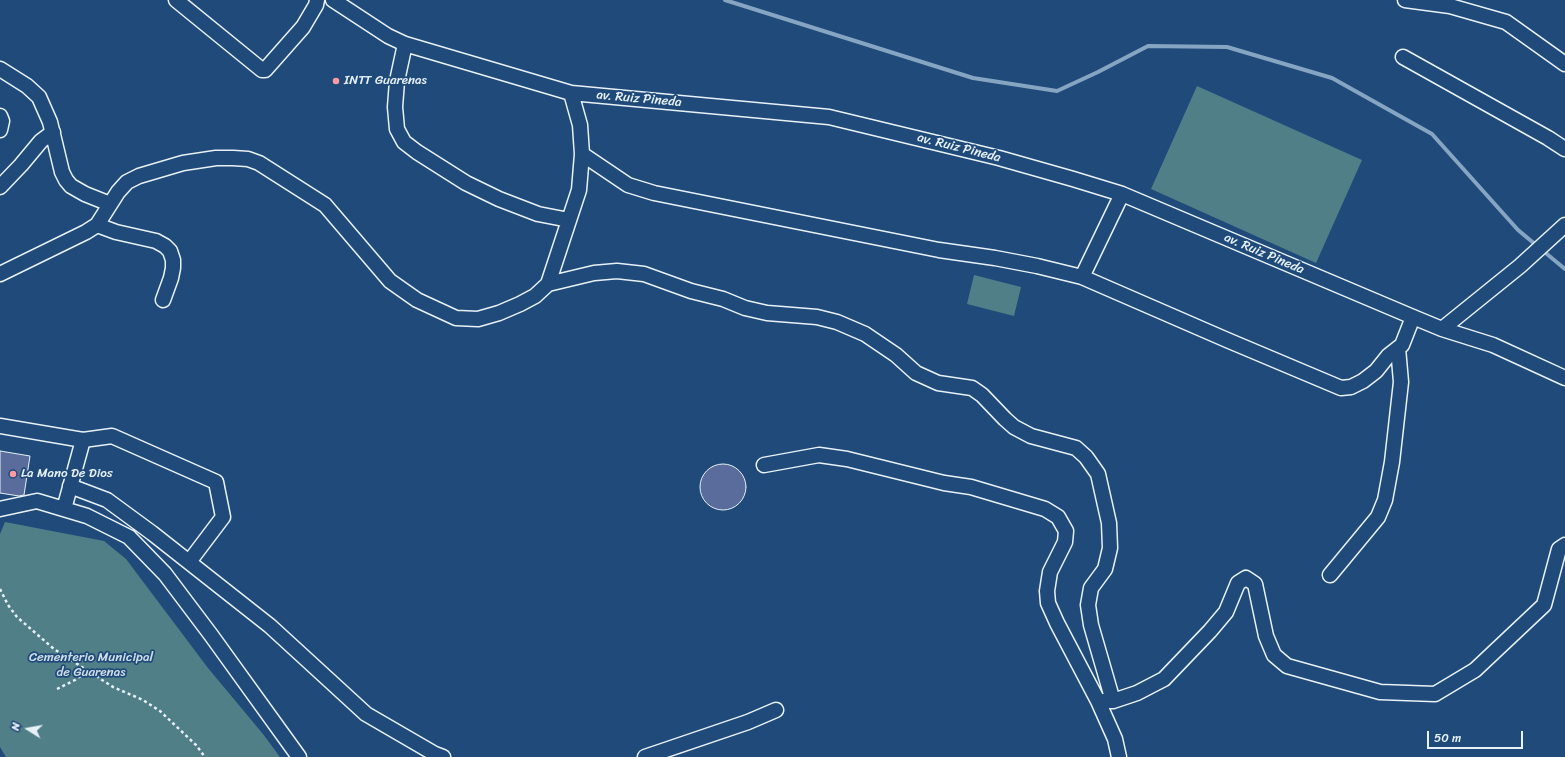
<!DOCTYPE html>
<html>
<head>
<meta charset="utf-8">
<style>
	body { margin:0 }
	#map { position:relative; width:1565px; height:757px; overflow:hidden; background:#1f4a7a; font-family:Sriracha,sans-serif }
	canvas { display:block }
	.north { position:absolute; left:8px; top:709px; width:40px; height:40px; -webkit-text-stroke:3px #1f4a7a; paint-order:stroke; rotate:281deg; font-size:11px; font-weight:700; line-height:16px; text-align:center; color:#e8f1f8 }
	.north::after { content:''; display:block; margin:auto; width:14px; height:18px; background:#e8f1f8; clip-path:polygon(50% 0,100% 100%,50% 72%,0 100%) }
	.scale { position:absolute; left:1427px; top:731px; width:96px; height:18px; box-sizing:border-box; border:2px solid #e8f1f8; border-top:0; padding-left:5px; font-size:12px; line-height:14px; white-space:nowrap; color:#e8f1f8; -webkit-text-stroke:3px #1f4a7a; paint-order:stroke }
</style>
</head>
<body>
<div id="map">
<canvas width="1565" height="757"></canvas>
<div class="north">N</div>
<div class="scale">50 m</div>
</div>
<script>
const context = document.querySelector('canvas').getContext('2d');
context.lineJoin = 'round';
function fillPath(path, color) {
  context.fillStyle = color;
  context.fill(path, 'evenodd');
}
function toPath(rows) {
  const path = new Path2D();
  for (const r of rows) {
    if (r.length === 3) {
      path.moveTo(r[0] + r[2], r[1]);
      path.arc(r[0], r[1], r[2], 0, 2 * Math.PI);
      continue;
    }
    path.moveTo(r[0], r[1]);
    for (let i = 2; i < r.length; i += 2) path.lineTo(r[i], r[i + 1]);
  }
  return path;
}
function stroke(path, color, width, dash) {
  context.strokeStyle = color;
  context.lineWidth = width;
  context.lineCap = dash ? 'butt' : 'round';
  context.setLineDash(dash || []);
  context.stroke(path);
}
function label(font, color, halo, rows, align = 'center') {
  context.font = font + ' Sriracha,sans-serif';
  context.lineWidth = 3.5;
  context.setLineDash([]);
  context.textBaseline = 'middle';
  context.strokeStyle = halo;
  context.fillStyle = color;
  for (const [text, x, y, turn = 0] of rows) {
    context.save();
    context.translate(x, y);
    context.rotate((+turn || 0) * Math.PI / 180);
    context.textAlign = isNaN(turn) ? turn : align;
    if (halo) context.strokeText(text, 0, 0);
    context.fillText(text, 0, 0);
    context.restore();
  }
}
const green = toPath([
	[1197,86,1362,160,1316,263,1151,189],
	[974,275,1021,287,1014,316,967,304],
	[5,522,104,541,126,559,208,668,263,734,280,757,6,757,0,747,0,534]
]);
const stream = toPath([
	[725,0,973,78,1057,91,1098,72,1148,46,1227,47,1332,78,1432,134,1518,230,1565,269]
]);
const building = toPath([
	[0,451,30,456,24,495,19,496,0,493,0,451],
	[723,487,23]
]);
const path = toPath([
	[0,589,8,605,17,617,54,649,113,687,143,700,160,711,196,745,205,757],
	[57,689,75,680,89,670]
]);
const minor = toPath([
	[176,0,262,70,265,70,303,27,316,5,317,0],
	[333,0,388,36,405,44,571,93,829,117,999,158,1073,179,1122,194,1413,317,1442,329,1493,345,1565,378],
	[1405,0,1450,6,1506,22,1565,64],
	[405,44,397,81,395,107,397,129,404,142,417,152,466,183,499,199,538,214,569,220],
	[1403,57,1548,138,1565,149],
	[0,69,27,86,39,97,50,122,62,172,66,180,71,186,85,194,110,204],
	[0,116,2,121,0,130],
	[582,154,628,185,654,193,939,250,995,258,1037,266,1082,277,1227,340,1341,388,1351,387,1363,381,1376,371,1388,356,1402,345,1413,317],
	[0,187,21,165,41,141,53,132],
	[97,225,116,232,156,241,165,246,170,251,173,260,173,268,171,278,163,300],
	[0,274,86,232,97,225,118,192,127,182,139,176,183,163,216,158,233,158,248,159,259,163,325,205,390,281,417,300,456,318,478,319,499,313,520,304,535,296,548,284,579,190,582,154,580,125,571,93],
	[1082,277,1122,194],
	[548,284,594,273,617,271,644,274,691,291,723,299,745,308,767,313,817,317,837,322,865,334,896,355,916,373,938,383,972,388,982,395,1005,419,1014,427,1031,436,1076,448,1086,457,1098,474,1109,523,1110,548,1105,569,1091,588,1088,605,1091,625,1113,701],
	[1442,329,1520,266,1565,225],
	[0,426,83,440,112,436,216,482,223,517,189,562],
	[764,465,819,455,847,459,944,483,971,487,1045,509,1058,517,1066,531,1065,542,1050,572,1047,591,1048,603,1057,623,1098,701,1115,739,1119,757],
	[70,486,107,500,152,533,270,626,366,714,435,754,443,757],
	[0,509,37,501,87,516,129,537,165,574,211,635,299,757],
	[64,509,83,440],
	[1330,575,1378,517,1385,500,1392,462,1401,382,1398,348],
	[1098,701,1113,701,1137,693,1164,679,1210,631,1226,612,1238,583,1246,578,1255,584,1266,636,1274,655,1287,666,1380,692,1435,694,1475,670,1544,605,1559,549,1565,545],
	[645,757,748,722,776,710]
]);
const markers = [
	[336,81,4,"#ff9aa2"],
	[13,474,4,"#ff9aa2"]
];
const poiNames = [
	["INTT Guarenas",344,81],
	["La Mano De Dios",21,474]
];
const streetNames = [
	["av. Ruiz Pineda",639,99,5],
	["av. Ruiz Pineda",959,148,14],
	["av. Ruiz Pineda",1264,254,23]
];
const parkNames = [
	["Cementerio Municipal",91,658],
	["de Guarenas",91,673]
];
fillPath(green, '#517f88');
stroke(stream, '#86a5c3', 4);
fillPath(building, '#5a6c9b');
stroke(building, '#e8f1f8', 1);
stroke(minor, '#e8f1f8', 17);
stroke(path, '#e8f1f8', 2.5, [3, 3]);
stroke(minor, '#1f4a7a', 14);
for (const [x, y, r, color] of markers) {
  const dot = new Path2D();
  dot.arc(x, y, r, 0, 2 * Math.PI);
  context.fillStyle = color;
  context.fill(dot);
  stroke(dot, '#1f4a7a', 1.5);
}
label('13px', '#e8f1f8', '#1f4a7a', poiNames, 'left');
label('13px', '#e8f1f8', '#1f4a7a', streetNames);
label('13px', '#d1e0e7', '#1f4a7a', parkNames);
</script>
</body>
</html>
